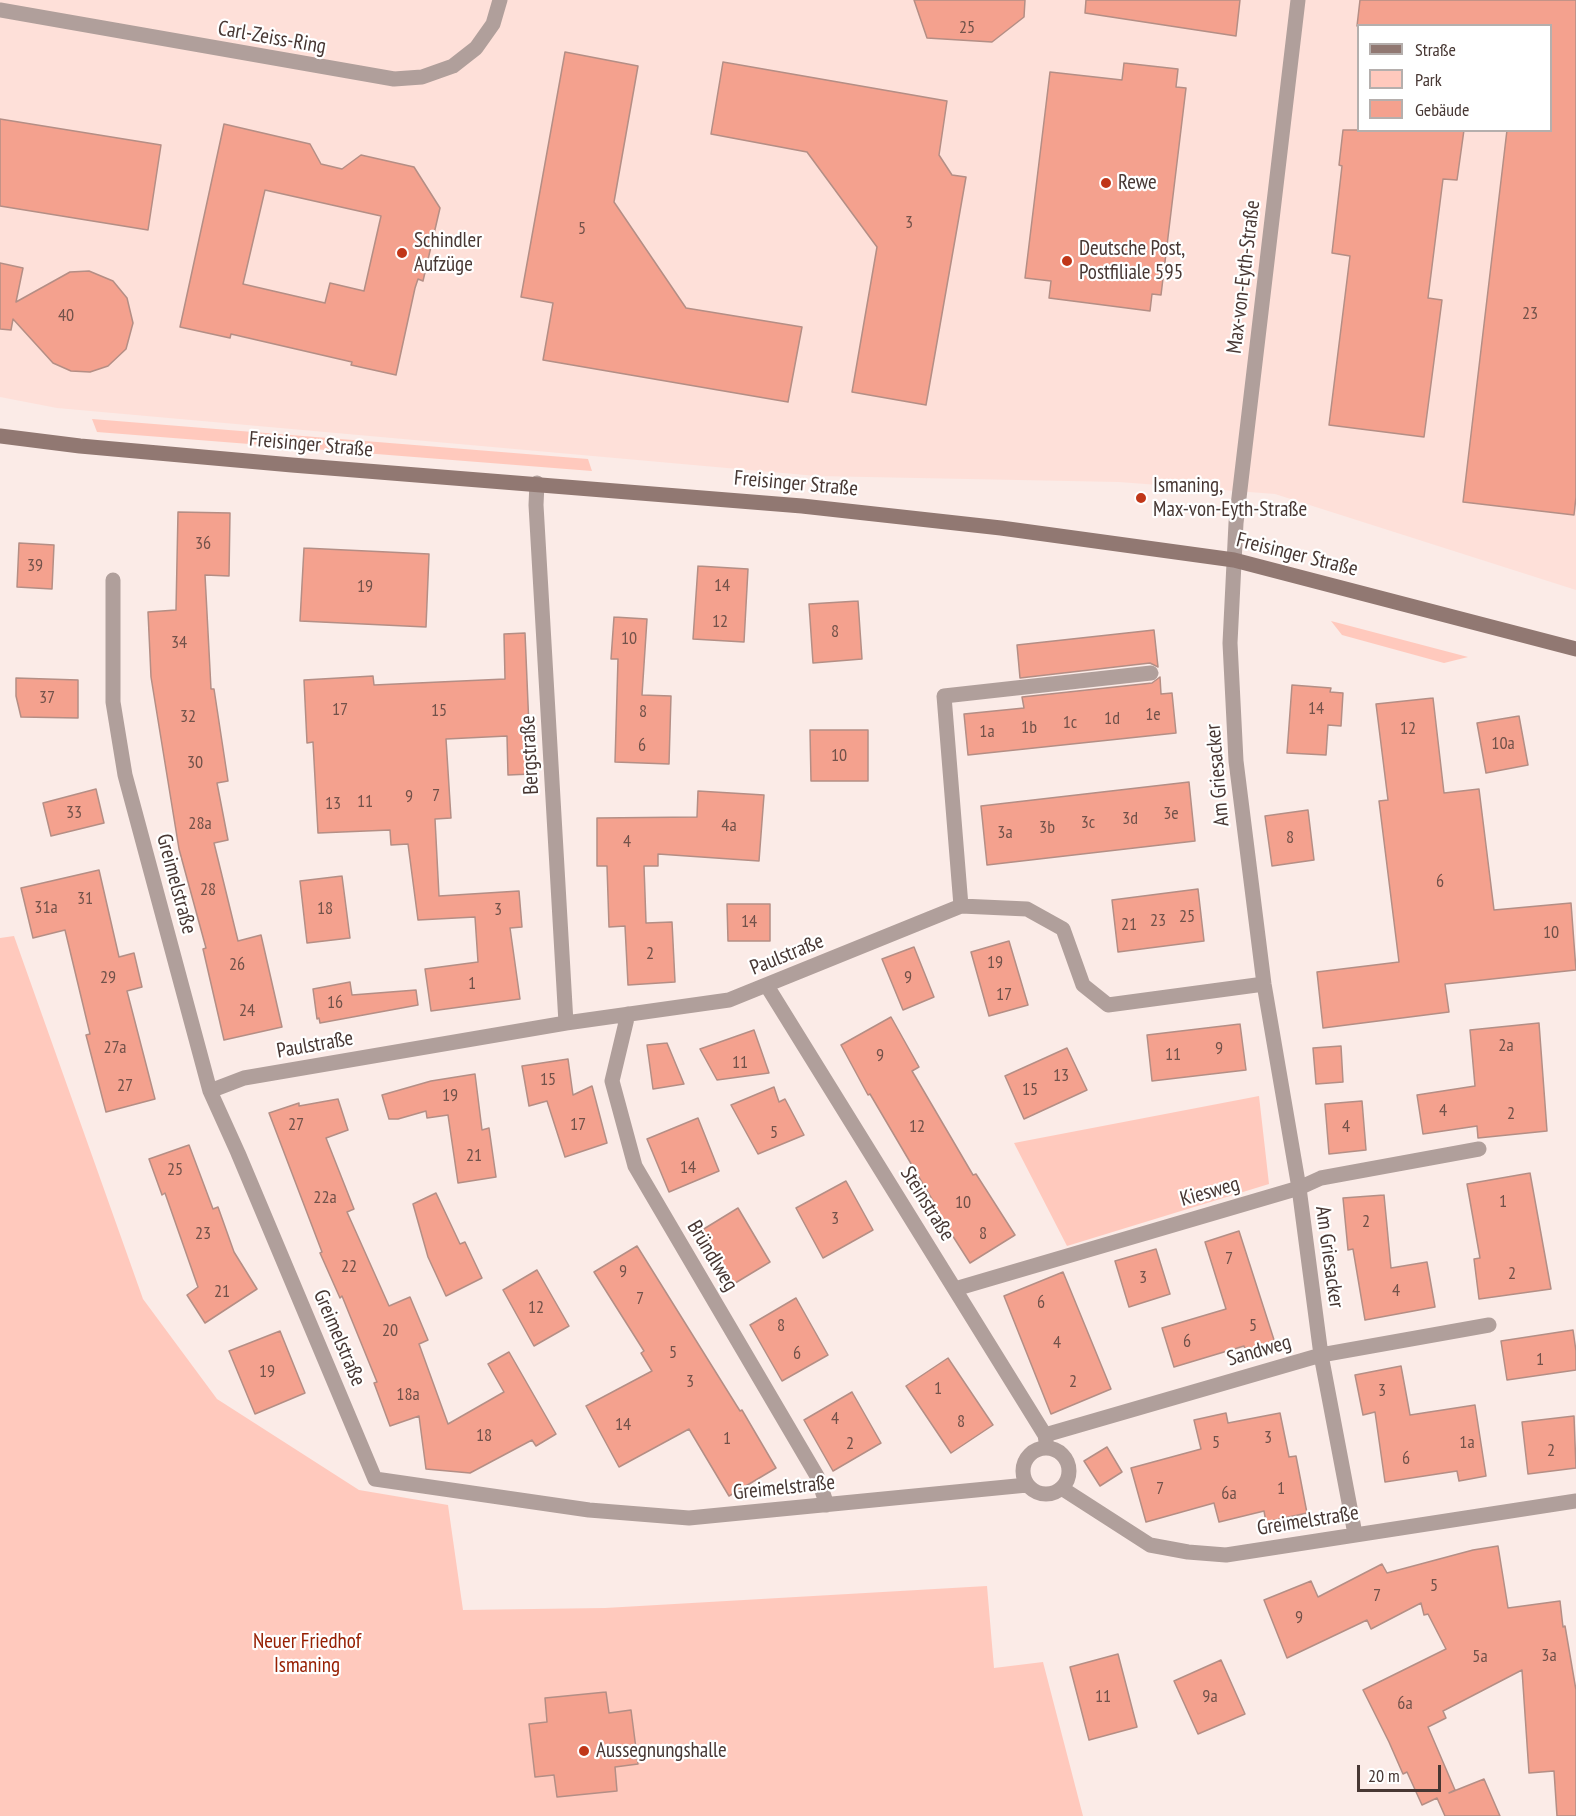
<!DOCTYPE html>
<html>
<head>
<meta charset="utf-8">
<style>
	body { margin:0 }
	#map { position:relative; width:1576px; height:1816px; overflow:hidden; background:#fbebe7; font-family:"PT Sans Narrow",sans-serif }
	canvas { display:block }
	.legend { position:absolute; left:1357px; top:24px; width:195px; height:108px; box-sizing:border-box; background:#fff; border:2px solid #b5afad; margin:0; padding:8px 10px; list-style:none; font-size:18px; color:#473733 }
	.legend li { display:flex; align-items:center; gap:12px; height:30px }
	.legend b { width:30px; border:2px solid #b5afad }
	.scale { position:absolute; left:1357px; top:1765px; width:84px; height:27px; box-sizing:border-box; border:3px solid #473733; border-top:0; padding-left:8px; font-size:18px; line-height:21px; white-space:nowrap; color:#473733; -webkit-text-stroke:4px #fff; paint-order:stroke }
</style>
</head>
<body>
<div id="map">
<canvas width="1576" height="1816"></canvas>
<ul class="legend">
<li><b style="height:8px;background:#917872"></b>Straße</li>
<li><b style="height:16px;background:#ffc9bd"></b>Park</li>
<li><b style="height:16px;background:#f4a18e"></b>Gebäude</li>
</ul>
<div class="scale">20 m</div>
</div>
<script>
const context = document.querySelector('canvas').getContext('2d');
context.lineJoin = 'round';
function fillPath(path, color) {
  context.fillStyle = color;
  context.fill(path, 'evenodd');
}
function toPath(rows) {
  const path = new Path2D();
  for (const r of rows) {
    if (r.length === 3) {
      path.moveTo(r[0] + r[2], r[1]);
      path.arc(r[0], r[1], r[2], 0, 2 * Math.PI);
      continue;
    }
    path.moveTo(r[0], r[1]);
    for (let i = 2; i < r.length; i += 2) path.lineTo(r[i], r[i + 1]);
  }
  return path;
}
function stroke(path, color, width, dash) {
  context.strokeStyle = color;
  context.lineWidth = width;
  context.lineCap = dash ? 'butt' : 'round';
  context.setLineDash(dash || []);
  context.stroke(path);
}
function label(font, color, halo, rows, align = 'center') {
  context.font = font + ' "PT Sans Narrow",sans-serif';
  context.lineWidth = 4.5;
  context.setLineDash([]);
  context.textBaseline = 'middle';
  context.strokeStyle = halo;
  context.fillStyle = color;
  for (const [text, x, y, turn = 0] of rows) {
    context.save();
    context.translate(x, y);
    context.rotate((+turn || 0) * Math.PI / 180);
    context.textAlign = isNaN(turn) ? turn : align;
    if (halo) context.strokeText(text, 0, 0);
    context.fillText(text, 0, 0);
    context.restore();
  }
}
const built = toPath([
	[0,0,1576,0,1576,590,1275,494,1119,482,816,476,57,408,0,397],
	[1358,26,1550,26,1550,130,1358,130]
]);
const green = toPath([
	[92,419,588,459,592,471,97,432],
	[1331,621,1468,657,1444,663,1342,635],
	[14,936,143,1299,217,1399,359,1490,448,1505,463,1610,605,1608,987,1586,994,1668,1043,1662,1083,1816,0,1816,0,938],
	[1259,1096,1269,1184,1067,1246,1014,1143]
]);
const building = toPath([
	[914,0,1025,0,1024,17,992,42,927,38,914,0],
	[1086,0,1240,0,1236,36,1085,13,1086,0],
	[1360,0,1576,0,1576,497,1574,515,1463,502,1507,130,1551,130,1551,26,1357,26,1360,0],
	[565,52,638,66,614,202,686,308,802,327,788,402,543,360,553,303,521,297,565,52],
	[723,62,947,101,939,155,952,175,966,177,926,405,852,392,877,247,807,152,711,134,723,62],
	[1124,63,1178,69,1176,87,1186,88,1161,295,1152,294,1150,311,1049,298,1051,281,1025,278,1050,72,1122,80,1124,63],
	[0,119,161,145,148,230,0,206,0,119],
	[224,124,310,144,321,164,342,169,361,155,414,167,440,208,423,281,418,279,415,288,396,375,351,365,352,362,231,334,230,338,180,327,224,124],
	[265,190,381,216,364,291,330,283,325,303,243,284,265,190],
	[1343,130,1464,130,1457,180,1443,179,1428,298,1442,300,1424,437,1329,425,1350,256,1332,253,1342,166,1339,165,1343,130],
	[0,263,23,268,16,302,70,272,89,271,113,281,127,298,133,323,126,349,108,366,90,372,71,371,53,363,13,319,11,330,0,329,0,263],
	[178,512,230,513,229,576,205,575,211,689,214,689,228,781,217,783,228,840,214,843,238,941,261,935,282,1027,224,1040,203,949,206,948,179,849,151,677,148,612,176,610,178,512],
	[19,543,54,545,52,589,17,587,19,543],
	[304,548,429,554,426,627,300,621,304,548],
	[698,566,748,569,744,642,693,639,698,566],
	[858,601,862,659,813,663,809,604,858,601],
	[614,617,647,619,642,695,671,696,669,764,615,762,618,659,611,659,614,617],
	[1154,630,1158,667,1150,663,1020,678,1017,645,1154,630],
	[525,633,531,774,508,775,507,736,446,739,451,818,435,819,439,896,519,891,522,927,510,928,520,999,431,1011,425,969,478,962,475,917,418,920,408,844,391,845,390,830,318,833,313,742,307,743,304,680,373,676,374,685,505,679,504,634,525,633],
	[1160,677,1161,694,1172,693,1176,733,968,755,964,714,1024,708,1022,697,1152,683,1160,677],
	[16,678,78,680,78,718,21,717,16,696,16,678],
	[1292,685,1331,688,1330,692,1343,693,1341,726,1328,725,1326,755,1287,753,1292,685],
	[1433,698,1444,793,1479,789,1494,910,1571,903,1576,970,1445,984,1449,1012,1323,1028,1317,972,1399,962,1379,801,1388,800,1376,704,1433,698],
	[1519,716,1528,765,1486,773,1477,723,1519,716],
	[810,730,868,730,868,781,811,781,810,730],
	[1189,782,1195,841,987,865,981,806,1189,782],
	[96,789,104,823,51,836,43,803,96,789],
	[698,791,764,795,759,861,658,854,658,866,644,866,646,923,672,922,675,982,628,985,625,926,609,927,607,866,597,866,597,818,697,817,698,791],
	[1308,810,1314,860,1272,866,1265,816,1308,810],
	[99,870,119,957,134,953,142,987,127,991,155,1099,106,1112,86,1035,90,1034,65,930,33,938,21,888,99,870],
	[342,876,350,938,307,943,300,881,342,876],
	[1198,889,1204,941,1118,952,1112,900,1198,889],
	[727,904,770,904,770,941,728,941,727,904],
	[1009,941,1028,1005,989,1016,971,952,1009,941],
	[914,947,934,997,903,1010,882,959,914,947],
	[350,982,352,995,416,990,418,1005,320,1023,319,1018,317,1019,313,989,350,982],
	[891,1017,919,1067,912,1071,973,1175,976,1174,1015,1235,970,1263,931,1202,933,1201,870,1094,868,1095,841,1045,891,1017],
	[1539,1023,1547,1131,1478,1138,1477,1126,1423,1134,1417,1095,1475,1086,1470,1030,1539,1023],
	[1240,1024,1246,1070,1152,1081,1147,1035,1240,1024],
	[754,1030,769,1073,717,1080,700,1049,754,1030],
	[667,1043,684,1084,653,1089,647,1045,667,1043],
	[1341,1046,1343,1082,1316,1084,1313,1048,1341,1046],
	[1067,1048,1087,1090,1024,1119,1005,1076,1067,1048],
	[568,1059,573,1095,592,1086,607,1143,565,1157,547,1101,529,1106,522,1066,568,1059],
	[475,1074,482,1130,489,1128,496,1177,458,1183,448,1115,427,1118,426,1111,398,1119,389,1119,382,1095,431,1081,475,1074],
	[774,1087,779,1102,785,1099,804,1135,758,1154,731,1105,774,1087],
	[338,1099,348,1130,326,1138,354,1209,347,1212,389,1306,410,1297,428,1340,419,1344,448,1424,504,1392,488,1364,509,1352,556,1434,536,1446,532,1440,470,1473,426,1469,419,1416,390,1426,374,1383,377,1382,342,1296,340,1298,320,1253,322,1252,269,1113,299,1103,299,1106,338,1099],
	[1362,1101,1366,1150,1329,1154,1325,1104,1362,1101],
	[698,1118,719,1171,669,1192,647,1139,698,1118],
	[189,1145,213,1209,218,1207,234,1252,257,1289,205,1323,187,1295,198,1287,165,1193,162,1195,149,1159,189,1145],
	[1530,1173,1551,1289,1479,1299,1474,1259,1480,1258,1467,1184,1530,1173],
	[846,1181,873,1230,823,1258,796,1208,846,1181],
	[436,1193,460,1244,465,1242,482,1278,446,1296,428,1257,413,1204,436,1193],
	[1384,1195,1391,1268,1427,1262,1435,1307,1365,1320,1353,1249,1348,1250,1343,1198,1384,1195],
	[738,1208,770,1262,727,1288,694,1235,738,1208],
	[1239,1231,1275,1343,1246,1352,1244,1346,1174,1367,1162,1328,1226,1309,1205,1242,1239,1231],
	[637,1246,740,1411,742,1410,776,1468,729,1496,689,1429,619,1467,586,1406,652,1371,641,1353,644,1351,594,1272,637,1246],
	[1156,1249,1170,1294,1129,1307,1115,1261,1156,1249],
	[537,1270,569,1326,534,1346,503,1290,537,1270],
	[1063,1272,1111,1389,1051,1414,1004,1296,1063,1272],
	[796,1298,828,1355,782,1381,750,1325,796,1298],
	[1573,1330,1576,1351,1576,1370,1507,1380,1501,1341,1573,1330],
	[280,1331,305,1393,255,1414,229,1351,280,1331],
	[948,1358,993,1425,951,1453,906,1386,948,1358],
	[1401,1366,1410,1415,1475,1405,1486,1476,1459,1481,1457,1471,1385,1482,1375,1412,1363,1415,1355,1375,1401,1366],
	[852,1392,881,1443,833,1471,804,1420,852,1392],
	[1226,1413,1228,1423,1280,1413,1289,1457,1296,1456,1307,1513,1266,1522,1264,1511,1219,1522,1214,1503,1146,1522,1131,1468,1201,1449,1194,1420,1226,1413],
	[1574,1416,1576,1468,1528,1474,1522,1422,1574,1416],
	[1107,1447,1122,1472,1100,1486,1084,1461,1107,1447],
	[1498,1546,1508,1608,1560,1601,1563,1627,1565,1626,1576,1690,1576,1816,1557,1816,1554,1771,1529,1773,1522,1670,1443,1711,1446,1718,1428,1727,1455,1790,1449,1793,1484,1779,1500,1816,1445,1816,1437,1798,1422,1805,1407,1772,1403,1774,1389,1742,1363,1690,1446,1649,1428,1614,1424,1615,1421,1603,1371,1629,1367,1620,1287,1658,1264,1600,1311,1581,1318,1597,1382,1564,1387,1573,1473,1550,1498,1546],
	[1118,1654,1137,1727,1089,1740,1070,1667,1118,1654],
	[1221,1660,1245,1714,1198,1734,1174,1681,1221,1660],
	[606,1692,609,1713,631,1710,638,1764,615,1767,617,1791,557,1797,554,1775,535,1777,529,1724,547,1722,545,1698,606,1692]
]);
const street = toPath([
	[1298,0,1236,523,1230,643,1236,761,1264,984,1299,1188,1321,1355,1355,1534],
	[0,10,394,79,422,77,453,66,476,48,493,24,500,0],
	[537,483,536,505,566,1023],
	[113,580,113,702,125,775,210,1091,238,1153,375,1479,589,1510,689,1518,1027,1485],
	[961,906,1027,909,1063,929,1083,985,1108,1005,1264,984],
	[767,986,1045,1435,1047,1447],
	[628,1014,612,1081,635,1166,817,1476,827,1505],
	[210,1091,244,1078,566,1023,729,1000,961,906,944,696,1151,673],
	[955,1289,1299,1188,1321,1178,1479,1149],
	[1045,1435,1321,1355,1489,1325],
	[1046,1471,23],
	[1063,1489,1150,1545,1188,1552,1226,1555,1576,1501]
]);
const secondary = toPath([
	[0,436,80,446,292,465,802,506,1001,528,1234,560,1576,649]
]);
const markers = [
	[1106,183,6,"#c03618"],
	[402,253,6,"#c03618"],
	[1067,261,6,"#c03618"],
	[1141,498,6,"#c03618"],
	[584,1751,6,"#c03618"]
];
const numberNames = [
	["25",967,28],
	["3",909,223],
	["5",582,229],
	["23",1530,314],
	["40",66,316],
	["36",203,544],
	["39",35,566],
	["14",722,586],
	["19",365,587],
	["12",720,622],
	["8",835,632],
	["10",629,639],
	["34",179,643],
	["37",47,698],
	["14",1316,709],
	["17",340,710],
	["15",439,711],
	["8",643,712],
	["1e",1153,715],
	["32",188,717],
	["1d",1112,719],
	["1c",1070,723],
	["1b",1029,728],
	["12",1408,729],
	["1a",987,732],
	["10a",1503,744],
	["6",642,746],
	["10",839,756],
	["30",195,763],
	["7",436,796],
	["9",409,797],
	["11",365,802],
	["13",333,804],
	["33",74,813],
	["3e",1171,814],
	["3d",1130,819],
	["3c",1088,823],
	["28a",200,824],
	["4a",729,826],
	["3b",1047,828],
	["3a",1005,833],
	["8",1290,838],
	["4",627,842],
	["6",1440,882],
	["28",208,890],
	["31",85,899],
	["31a",46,908],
	["18",325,909],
	["3",498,910],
	["25",1187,917],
	["23",1158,921],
	["14",749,922],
	["21",1129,925],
	["10",1551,933],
	["2",650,954],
	["19",995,963],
	["26",237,965],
	["29",108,978],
	["9",908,978],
	["1",472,984],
	["17",1004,995],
	["16",335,1003],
	["24",247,1011],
	["2a",1506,1046],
	["27a",115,1048],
	["9",1219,1049],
	["11",1173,1055],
	["9",880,1056],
	["11",740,1063],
	["13",1061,1076],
	["15",548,1080],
	["27",125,1086],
	["15",1030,1090],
	["19",450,1096],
	["4",1443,1111],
	["2",1511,1114],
	["27",296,1125],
	["17",578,1125],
	["12",917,1127],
	["4",1346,1127],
	["5",774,1133],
	["21",474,1156],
	["14",688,1168],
	["25",175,1170],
	["22a",325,1198],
	["1",1503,1202],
	["10",963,1203],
	["3",835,1219],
	["2",1366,1222],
	["23",203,1234],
	["8",983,1234],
	["7",1229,1259],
	["22",349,1267],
	["9",623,1272],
	["2",1512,1274],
	["3",1143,1278],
	["4",1396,1291],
	["21",222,1292],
	["7",640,1299],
	["6",1041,1303],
	["12",536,1308],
	["8",781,1326],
	["5",1253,1326],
	["20",390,1331],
	["6",1187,1342],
	["4",1057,1343],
	["5",673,1353],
	["6",797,1354],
	["1",1540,1360],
	["19",267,1372],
	["3",690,1382],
	["2",1073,1382],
	["1",938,1389],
	["3",1382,1391],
	["18a",408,1395],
	["4",835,1419],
	["8",961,1422],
	["14",623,1425],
	["18",484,1436],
	["3",1268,1438],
	["1",727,1439],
	["5",1216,1443],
	["1a",1467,1443],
	["2",850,1444],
	["2",1551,1451],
	["6",1406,1459],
	["7",1160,1489],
	["1",1281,1489],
	["6a",1229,1494],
	["5",1434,1586],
	["7",1377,1596],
	["9",1299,1618],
	["3a",1549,1656],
	["5a",1480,1657],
	["11",1103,1697],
	["9a",1210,1697],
	["6a",1405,1704]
];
const streetNames = [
	["Carl-Zeiss-Ring",272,38,10],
	["Max-von-Eyth-Straße",1244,277,-83],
	["Freisinger Straße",311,445,5],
	["Freisinger Straße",796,484,5],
	["Freisinger Straße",1297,555,14],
	["Bergstraße",530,755,-93],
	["Am Griesacker",1218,775,-95],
	["Greimelstraße",176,884,75],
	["Paulstraße",787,955,-22],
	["Paulstraße",315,1045,-10],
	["Kiesweg",1210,1192,-16],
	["Steinstraße",927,1204,58],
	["Bründlweg",712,1256,59],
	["Am Griesacker",1329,1257,82],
	["Greimelstraße",339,1338,67],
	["Sandweg",1259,1351,-16],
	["Greimelstraße",784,1488,-6],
	["Greimelstraße",1308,1521,-9]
];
const poiNames = [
	["Rewe",1118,183],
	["Schindler",414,241],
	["Aufzüge",414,265],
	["Deutsche Post,",1079,249],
	["Postfiliale 595",1079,273],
	["Ismaning,",1153,486],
	["Max-von-Eyth-Straße",1153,510],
	["Aussegnungshalle",596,1751]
];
const parkNames = [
	["Neuer Friedhof",307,1642],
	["Ismaning",307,1666]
];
fillPath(built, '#fee0d9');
fillPath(green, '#ffc9bd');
fillPath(building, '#f4a18e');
stroke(building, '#b48e85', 1.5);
stroke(street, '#b09f9b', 15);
stroke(secondary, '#917872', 15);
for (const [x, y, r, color] of markers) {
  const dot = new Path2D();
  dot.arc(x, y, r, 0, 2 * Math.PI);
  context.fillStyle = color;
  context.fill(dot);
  stroke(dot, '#fff', 2);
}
label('18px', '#72524a', null, numberNames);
label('21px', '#473733', '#fff', streetNames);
label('21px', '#473733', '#fff', poiNames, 'left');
label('21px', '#972003', '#fff', parkNames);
</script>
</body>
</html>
